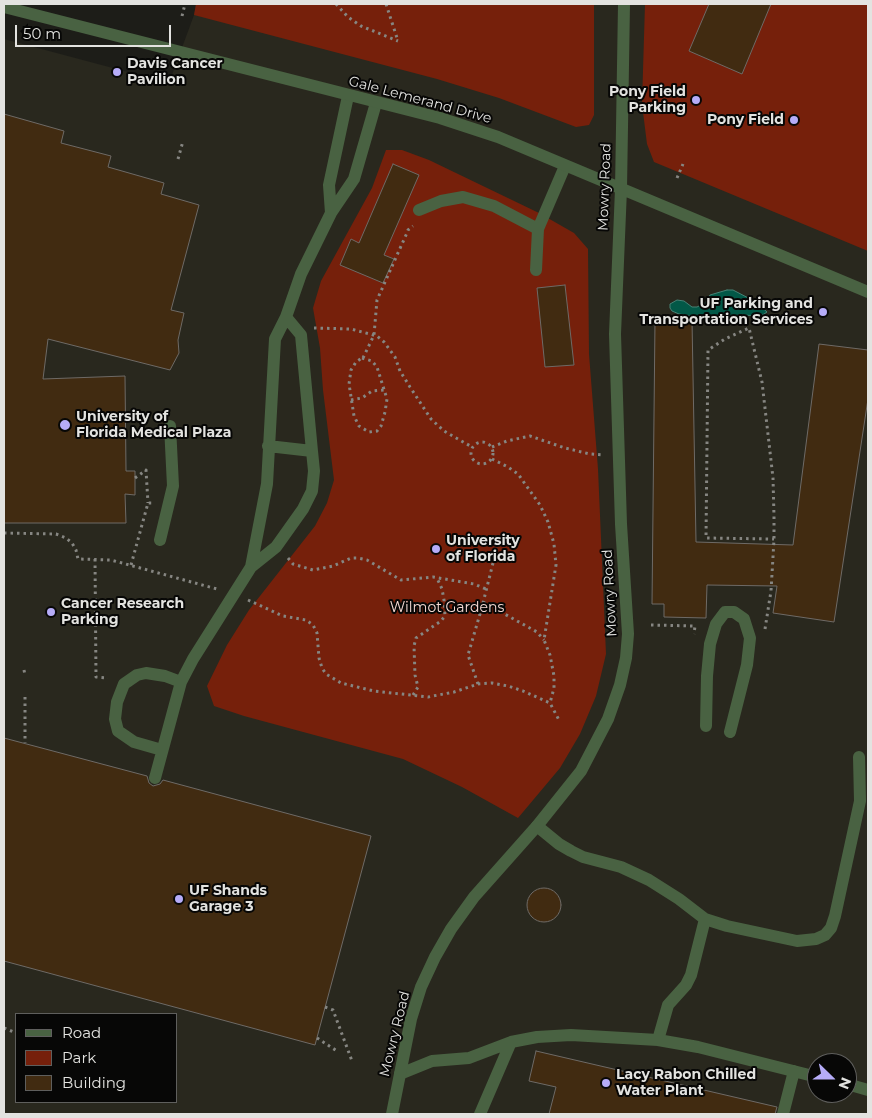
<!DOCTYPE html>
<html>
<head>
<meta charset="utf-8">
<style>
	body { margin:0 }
	#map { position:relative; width:872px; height:1118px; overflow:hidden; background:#1d1d18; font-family:Montserrat,sans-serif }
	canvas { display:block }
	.frame { position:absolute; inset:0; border:5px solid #e3e3e0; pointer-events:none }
	.legend { position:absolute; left:15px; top:1013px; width:162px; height:90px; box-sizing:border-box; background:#070706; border:1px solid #5f5f5d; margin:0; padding:6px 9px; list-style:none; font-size:15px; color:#e3e3e0 }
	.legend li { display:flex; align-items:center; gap:10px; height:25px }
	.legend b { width:25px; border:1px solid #5f5f5d }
	.north { position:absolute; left:807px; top:1053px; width:50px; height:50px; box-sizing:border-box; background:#070706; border:1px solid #5f5f5d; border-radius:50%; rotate:112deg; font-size:14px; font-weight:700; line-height:20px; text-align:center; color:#e3e3e0 }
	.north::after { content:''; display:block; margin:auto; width:18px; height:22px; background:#b6acf8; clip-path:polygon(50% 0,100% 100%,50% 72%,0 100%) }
	.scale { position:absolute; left:15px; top:25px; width:156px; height:22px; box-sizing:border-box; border:2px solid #e3e3e0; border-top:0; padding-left:6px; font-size:15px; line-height:18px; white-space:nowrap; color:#e3e3e0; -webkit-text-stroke:4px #070706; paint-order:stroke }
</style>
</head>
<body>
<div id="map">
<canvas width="872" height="1118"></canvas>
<div class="frame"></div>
<ul class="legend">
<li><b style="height:6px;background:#496242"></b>Road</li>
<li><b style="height:14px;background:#76200b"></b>Park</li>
<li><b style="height:14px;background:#412b11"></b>Building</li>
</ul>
<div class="north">N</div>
<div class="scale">50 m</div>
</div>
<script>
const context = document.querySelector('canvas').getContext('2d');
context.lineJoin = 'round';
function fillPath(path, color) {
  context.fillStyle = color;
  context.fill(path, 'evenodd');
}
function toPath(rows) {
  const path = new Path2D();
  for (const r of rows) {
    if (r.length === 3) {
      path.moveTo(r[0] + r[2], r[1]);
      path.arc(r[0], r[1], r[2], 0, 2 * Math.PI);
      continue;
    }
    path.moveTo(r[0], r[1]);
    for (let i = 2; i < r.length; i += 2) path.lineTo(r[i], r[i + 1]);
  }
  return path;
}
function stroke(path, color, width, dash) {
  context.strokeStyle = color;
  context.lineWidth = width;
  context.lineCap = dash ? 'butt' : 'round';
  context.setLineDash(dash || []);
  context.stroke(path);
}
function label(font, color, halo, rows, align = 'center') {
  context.font = font + ' Montserrat,sans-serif';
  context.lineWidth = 4;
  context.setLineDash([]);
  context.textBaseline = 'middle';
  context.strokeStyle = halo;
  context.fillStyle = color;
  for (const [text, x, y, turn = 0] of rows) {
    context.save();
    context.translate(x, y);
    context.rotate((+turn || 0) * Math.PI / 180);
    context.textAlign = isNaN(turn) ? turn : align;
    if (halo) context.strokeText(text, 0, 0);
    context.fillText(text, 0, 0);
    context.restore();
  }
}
const built = toPath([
	[196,4,868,4,868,1114,4,1114,4,39,169,83,194,15],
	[16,1014,176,1014,176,1102,16,1102],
	[817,1063,847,1063,847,1093,817,1093]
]);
const green = toPath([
	[196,4,594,4,594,115,589,125,576,127,499,98,437,79,194,15],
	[645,4,868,4,868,251,654,162,647,144,642,104],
	[386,150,402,150,429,160,539,213,574,233,588,249,589,354,598,469,606,654,596,696,580,734,560,768,518,818,462,787,403,759,244,716,214,706,207,686,227,645,249,610,315,526,327,503,334,480,323,390,320,348,313,308,321,281,372,188]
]);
const water = toPath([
	[727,290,733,290,756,302,767,312,761,316,742,315,738,315,735,319,716,320,679,314,672,311,670,308,670,304,677,300,684,301,692,307,697,307,705,303,710,295,727,290]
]);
const building = toPath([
	[709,4,771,4,742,74,689,51,709,4],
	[4,114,64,131,61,143,111,156,108,167,164,183,161,194,199,205,171,310,184,313,178,340,179,353,170,370,48,339,43,379,125,376,126,471,135,471,135,495,125,494,126,523,4,523,4,114],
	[393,164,419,175,384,255,394,259,383,283,340,265,351,239,359,243,393,164],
	[565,285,574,365,545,367,537,288,565,285],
	[692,320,696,542,793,545,819,344,868,350,868,399,834,622,773,613,777,586,707,585,706,618,664,617,664,604,652,604,655,321,692,320],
	[4,738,147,776,149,783,153,786,160,784,163,780,371,836,315,1045,4,961,4,738],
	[544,905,17],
	[536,1051,777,1107,775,1114,549,1114,556,1087,529,1081,536,1051]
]);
const path = toPath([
	[336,4,348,17,361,26,398,41],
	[386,4,398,41],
	[182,16,185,4],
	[178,159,183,141],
	[677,178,683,164],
	[314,328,351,329,377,336,384,342,395,357,400,371,410,387,431,419,444,431,472,447],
	[362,358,372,361,377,367,387,399,385,412,381,426,377,431,369,432,359,426,354,416,349,384,351,370,356,362,362,358],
	[363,358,374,335,377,300,406,235,408,230,413,226],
	[351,400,362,398,372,391,384,390],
	[482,453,11],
	[492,447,507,441,530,436,565,448,590,454,604,455],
	[492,459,508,467,518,474,523,481,540,505,548,522,554,544,556,565,544,640,550,655,554,676,554,688,550,703],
	[135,478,146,470,148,503],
	[4,533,56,534,66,538,72,543,76,550,78,559,111,560,217,589],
	[288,558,293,564,313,570,333,566,351,558,358,558,367,560,401,580,433,577,474,584,486,589],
	[95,559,96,677,108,678],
	[131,565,148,503,153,503],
	[248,600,283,616,306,620,313,625,317,633,319,658,322,668,326,674,341,683,374,691,428,697,454,692,478,684,492,683,508,686,523,691,550,703,560,722],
	[483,602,537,632,544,640],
	[651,625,695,626,694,634],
	[765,629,771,591,773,557,774,539,774,517,773,478,762,382,749,328,725,339,708,350,706,538,774,539],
	[24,670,25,675],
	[478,684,468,655,482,607,494,559],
	[413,695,418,687,415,675,414,646,416,638,441,621,445,616,444,600,442,589,437,578],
	[25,697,25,743],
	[325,1007,333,1010,352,1061],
	[4,1028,16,1033],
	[317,1038,337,1051]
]);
const service = toPath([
	[419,210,441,201,463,197,494,206,538,229],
	[331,213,329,185,348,96],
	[536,270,538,229,565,166],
	[268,446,312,451],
	[160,540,173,486,170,426],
	[251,567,267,484,275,339,286,317,301,274,331,213,354,179,376,103],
	[706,726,707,676,710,644,716,624,725,612,734,612,744,619,750,638,747,665,730,732],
	[162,750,134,742,118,731,115,719,117,702,124,684,137,675,146,673,165,676,181,682],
	[155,778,181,682,193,659,251,567,276,547,303,509,312,491,314,471,312,451,301,335,286,317],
	[537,826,559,844,571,851,583,857,621,867,649,880,679,899,705,919,727,926,797,941,816,939,825,935,831,928,835,916,860,801,859,757],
	[658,1040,668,1005,686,985,691,975,705,919],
	[400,1074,432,1061,469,1058,511,1042,537,1037,571,1035,658,1040,698,1047,817,1077],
	[847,1084,868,1090],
	[480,1114,511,1042],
	[783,1114,794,1071]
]);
const minor = toPath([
	[4,7,440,118,498,137,868,292],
	[392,1114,411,1019,421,987,435,957,451,929,474,897,537,826,581,771,608,719,620,685,626,658,628,634,621,524,615,334,621,189,624,4]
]);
const markers = [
	[117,72,5,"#b6acf8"],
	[696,100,5,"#b6acf8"],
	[794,120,5,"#b6acf8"],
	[823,312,5,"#b6acf8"],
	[65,425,6,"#b6acf8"],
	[436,549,5,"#b6acf8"],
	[51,612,5,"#b6acf8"],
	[179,899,5,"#b6acf8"],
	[606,1083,5,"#b6acf8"]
];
const poiNames = [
	["Davis Cancer",127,64],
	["Pavilion",127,80],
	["Pony Field",686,92,"right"],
	["Parking",686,108,"right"],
	["Pony Field",784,120,"right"],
	["UF Parking and",813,304,"right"],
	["Transportation Services",813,320,"right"],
	["University of",76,417],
	["Florida Medical Plaza",76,433],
	["University",446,541],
	["of Florida",446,557],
	["Cancer Research",61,604],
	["Parking",61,620],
	["UF Shands",189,891],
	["Garage 3",189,907],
	["Lacy Rabon Chilled",616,1075],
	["Water Plant",616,1091]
];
const streetNames = [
	["Gale Lemerand Drive",420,100,15],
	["Mowry Road",605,187,-88],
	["Mowry Road",610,593,-93],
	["Mowry Road",395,1034,-76]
];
const parkNames = [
	["Wilmot Gardens",447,608]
];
fillPath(built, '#29281e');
fillPath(green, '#76200b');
fillPath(water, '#025847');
stroke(water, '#468275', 1);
fillPath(building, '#412b11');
stroke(building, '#6e6a66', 1);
stroke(path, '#868682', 3, [2.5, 4]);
stroke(service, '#496242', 12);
stroke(minor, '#496242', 12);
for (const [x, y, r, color] of markers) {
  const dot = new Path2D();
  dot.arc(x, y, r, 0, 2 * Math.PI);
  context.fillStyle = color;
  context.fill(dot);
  stroke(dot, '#070706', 2);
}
label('bold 14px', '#e3e3e0', '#070706', poiNames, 'left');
label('14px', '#e3e3e0', '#070706', streetNames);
label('14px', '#f6dad4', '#070706', parkNames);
</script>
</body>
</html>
